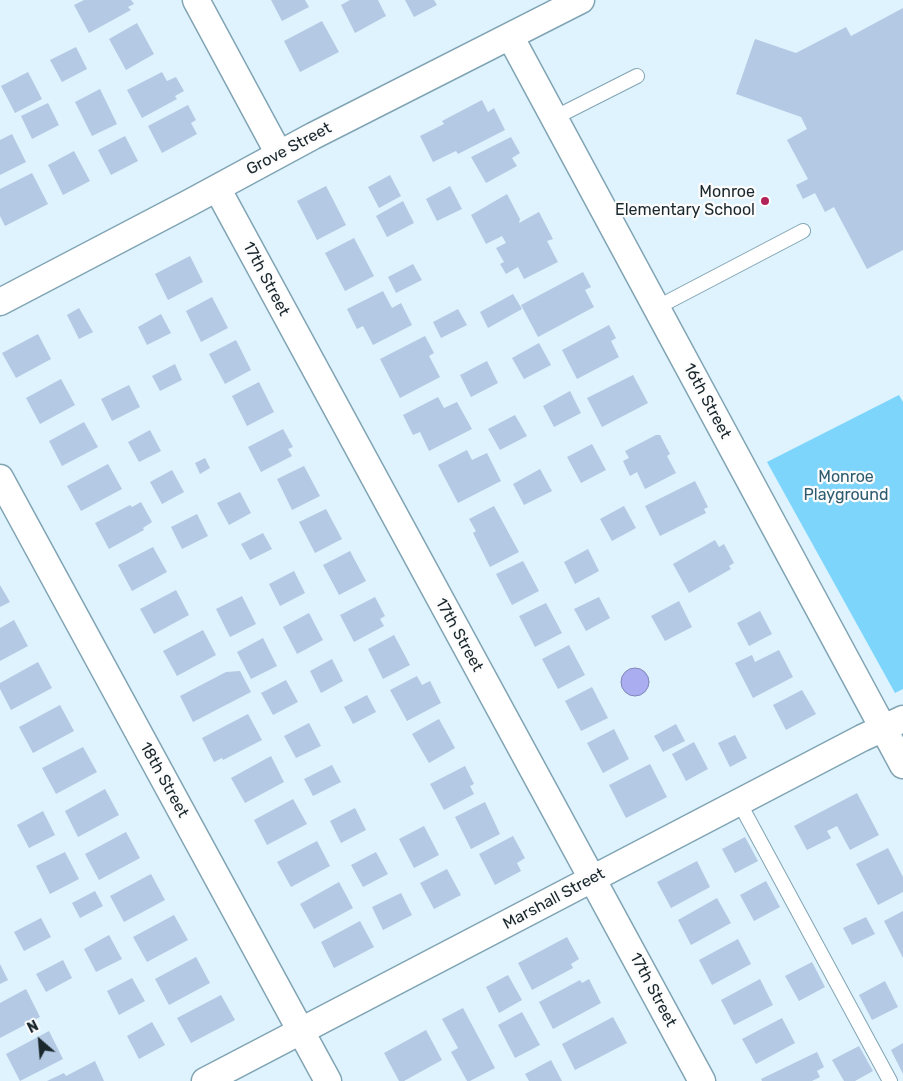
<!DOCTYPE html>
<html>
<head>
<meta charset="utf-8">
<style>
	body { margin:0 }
	#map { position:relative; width:903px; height:1081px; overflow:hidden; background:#def3fe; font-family:Rubik,sans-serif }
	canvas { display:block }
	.north { position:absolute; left:15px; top:1016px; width:50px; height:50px; -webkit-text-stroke:4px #fcfcfc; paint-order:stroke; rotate:333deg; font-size:14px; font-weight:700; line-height:20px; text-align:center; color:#1a282e }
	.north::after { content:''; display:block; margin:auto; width:18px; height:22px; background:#1a282e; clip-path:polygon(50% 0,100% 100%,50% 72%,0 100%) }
</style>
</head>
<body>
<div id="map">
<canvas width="903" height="1081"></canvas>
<div class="north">N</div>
</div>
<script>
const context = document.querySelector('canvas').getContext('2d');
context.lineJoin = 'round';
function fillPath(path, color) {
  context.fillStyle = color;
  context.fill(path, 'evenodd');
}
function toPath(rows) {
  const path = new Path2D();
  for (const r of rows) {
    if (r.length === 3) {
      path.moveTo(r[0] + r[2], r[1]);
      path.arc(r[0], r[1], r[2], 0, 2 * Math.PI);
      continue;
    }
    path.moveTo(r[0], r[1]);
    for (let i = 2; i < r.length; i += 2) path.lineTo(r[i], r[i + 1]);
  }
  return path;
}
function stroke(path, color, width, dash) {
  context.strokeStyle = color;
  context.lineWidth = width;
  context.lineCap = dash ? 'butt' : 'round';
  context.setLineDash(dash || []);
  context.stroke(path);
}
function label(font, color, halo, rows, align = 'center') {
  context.font = font + ' Rubik,sans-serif';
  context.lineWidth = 4.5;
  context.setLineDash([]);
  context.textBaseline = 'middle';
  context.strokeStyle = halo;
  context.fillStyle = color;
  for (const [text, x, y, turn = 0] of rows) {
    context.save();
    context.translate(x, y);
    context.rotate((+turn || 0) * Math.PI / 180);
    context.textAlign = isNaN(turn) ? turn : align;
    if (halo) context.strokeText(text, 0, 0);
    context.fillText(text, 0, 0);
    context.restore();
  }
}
const green = toPath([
	[899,395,903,402,903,689,895,693,767,462]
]);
const water = toPath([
	[635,682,14]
]);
const building = toPath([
	[84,0,131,0,134,4,128,7,131,10,89,33,74,5],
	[271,0,305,0,309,7,282,21],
	[350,0,378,0,386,16,355,33,341,5],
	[405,0,434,0,437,5,414,17],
	[903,8,903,250,867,269,834,207,825,212,815,193,803,199,796,185,808,179,787,140,807,129,801,117,736,94,755,39,796,53,846,27,851,36],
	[322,21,339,52,300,72,284,41],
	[137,23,154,54,126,70,109,39],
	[76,47,87,69,62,82,50,60],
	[28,72,42,99,15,113,1,86],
	[162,72,167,81,176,77,184,91,175,96,177,99,142,118,127,90],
	[100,89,117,124,92,136,75,102],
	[482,100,488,112,494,108,505,130,458,154,456,151,433,162,420,136,444,124,442,121],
	[48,103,59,125,32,139,21,116],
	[188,105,196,120,191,123,197,134,162,153,148,126],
	[12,134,26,162,0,175,0,140],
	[125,136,138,161,111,175,98,150],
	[511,137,520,153,512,158,517,166,486,183,471,157],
	[74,151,90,181,63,195,48,165],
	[32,173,48,204,5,226,0,216,0,189],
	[390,175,401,196,379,208,368,187],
	[326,186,346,225,317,240,297,201],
	[450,186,462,209,437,221,426,199],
	[507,194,520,219,519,223,539,212,553,239,547,241,558,262,524,279,518,267,506,274,500,264,504,262,496,248,506,243,502,236,486,244,471,215],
	[403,201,414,223,387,237,376,216],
	[354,238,374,276,345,291,325,253],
	[190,256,203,282,168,300,155,274],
	[413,264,422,280,396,293,388,277],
	[583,272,591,287,585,290,594,307,538,337,521,305],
	[383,291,392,308,401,303,412,325,373,345,363,326,357,329,347,309],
	[513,294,522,309,488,328,480,312],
	[212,297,228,328,201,342,186,311],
	[79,308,93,332,79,339,67,315],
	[458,309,467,325,441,338,433,322],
	[161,314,171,333,147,345,138,327],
	[609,325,616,338,611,341,619,357,577,379,562,350],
	[38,334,51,359,16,378,2,353],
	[425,336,434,353,429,356,440,377,400,398,380,359],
	[236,340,251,370,225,384,209,354],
	[539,343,551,365,524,379,512,358],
	[487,361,498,383,471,397,460,375],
	[175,364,182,380,160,391,152,376],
	[633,375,648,403,602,427,587,398],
	[61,379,75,405,40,424,26,398],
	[259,382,274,412,247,426,232,396],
	[129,385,140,407,112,421,101,399],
	[570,391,581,413,554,427,543,406],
	[438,397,444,408,457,402,472,429,429,451,420,432,413,435,403,415],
	[515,415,527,436,500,450,488,429],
	[84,422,98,447,62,466,49,441],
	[283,429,293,447,288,449,292,456,261,472,248,447],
	[150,430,161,451,139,462,128,442],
	[656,435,660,435,670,454,667,456,676,473,645,489,637,472,630,476,623,461,629,458,625,451],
	[592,444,606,470,581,483,567,457],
	[467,450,472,460,487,453,501,481,458,503,438,465],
	[205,458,210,468,200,474,195,463],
	[108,464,122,489,81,511,67,486],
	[304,466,320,496,292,510,277,479],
	[540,469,552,491,524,505,513,484],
	[172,470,184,492,162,504,150,482],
	[695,481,708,507,704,509,706,513,660,536,645,506],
	[240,492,251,513,229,525,217,503],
	[141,502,152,522,143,528,144,530,109,549,95,523,130,505,132,507],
	[494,506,519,552,490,567,473,533,476,531,469,519],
	[624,506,636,528,612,541,600,519],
	[326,509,342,539,315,553,299,522],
	[197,514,208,536,182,549,171,527],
	[263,533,272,549,250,560,241,544],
	[715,540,719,547,724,544,734,563,729,566,731,569,689,593,673,564],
	[153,547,167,572,132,591,118,565],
	[588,549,599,571,575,584,564,562],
	[350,551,366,581,339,595,323,565],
	[523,561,539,591,512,605,496,574],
	[294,571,305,593,280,606,269,584],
	[0,585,10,602,0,607],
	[176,590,189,615,154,634,140,609],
	[242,596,256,624,230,637,216,609],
	[375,597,385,616,380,619,384,626,354,642,340,615],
	[599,597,610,618,586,631,574,609],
	[679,601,692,627,665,641,651,616],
	[546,603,562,633,535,647,519,616],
	[760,611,772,634,749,646,737,623],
	[309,613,323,640,297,654,283,627],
	[14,620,28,646,0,661,0,628],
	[203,630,216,655,177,676,163,651],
	[394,635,410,665,383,679,368,649],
	[263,638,277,666,251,679,237,652],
	[569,645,585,675,558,689,542,659],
	[779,650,793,677,753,698,735,663,752,655,755,662],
	[332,659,343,681,321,693,310,671],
	[38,662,52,688,11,710,0,689,0,683],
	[240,671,251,692,193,722,180,696,226,672],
	[417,676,422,685,430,681,441,703,407,721,390,690],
	[286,680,298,702,273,715,261,693],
	[592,687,608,718,581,731,565,701],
	[802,690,816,714,786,730,773,705],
	[367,695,376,712,353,724,344,707],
	[60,705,74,731,33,753,19,727],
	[248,714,262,740,223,760,222,758,214,762,202,738],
	[439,719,455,748,429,763,412,734],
	[309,723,321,746,296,758,284,736],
	[676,724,685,741,663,752,654,736],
	[614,729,629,759,603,773,587,743],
	[735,735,747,758,730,767,718,743],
	[694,742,708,769,686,781,672,754],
	[83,747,97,772,56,794,42,768],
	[271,756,284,782,245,803,231,778],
	[650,764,667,797,626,818,609,785],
	[332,765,341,782,313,796,304,779],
	[465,766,474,784,470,786,474,794,444,810,430,784],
	[105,789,119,815,78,837,65,811],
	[857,793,879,835,850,850,837,826,827,831,831,838,807,850,794,826],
	[293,799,307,824,267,845,254,820],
	[485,802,500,834,471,849,455,817],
	[355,808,366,830,341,843,330,821],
	[43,811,55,835,29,848,17,825],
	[424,826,439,855,414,868,399,839],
	[126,832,140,858,99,880,85,854],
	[513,836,525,858,517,863,521,871,495,885,479,854],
	[745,837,758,861,735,873,722,849],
	[317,841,330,866,291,887,277,862],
	[888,848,903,877,903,892,878,905,856,864],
	[65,852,79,879,50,894,36,866],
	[376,852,388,874,363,887,351,865],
	[697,861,710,887,671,908,657,882],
	[447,869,461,895,434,909,420,883],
	[151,874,165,900,124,922,110,896],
	[766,881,780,907,754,921,740,895],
	[339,882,353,908,314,929,300,904],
	[95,891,103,906,80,918,72,903],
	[401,893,412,915,383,930,372,907],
	[717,898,731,923,691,945,678,920],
	[903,911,903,958,884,921],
	[174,915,188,940,147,962,133,937],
	[866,917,875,934,852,945,843,928],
	[41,918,51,937,24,951,14,932],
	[360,921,374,947,334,968,321,942],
	[109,935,122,959,96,972,84,949],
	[567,937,579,959,571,964,573,968,532,990,518,963],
	[738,939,751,964,712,985,699,960],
	[196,957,210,983,169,1005,155,979],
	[63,960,72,978,46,992,36,974],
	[812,962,825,987,799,1001,785,976],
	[0,964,8,980,0,984],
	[508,975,522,1000,499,1013,486,987],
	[132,978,145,1001,119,1015,107,991],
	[589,979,601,1003,553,1029,539,1002,580,980,582,983],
	[760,979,773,1005,734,1025,721,1000],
	[885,981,898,1007,872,1020,859,995],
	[26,989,40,1017,0,1038,0,1003],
	[221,995,235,1020,191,1043,177,1018],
	[463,1008,495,1068,470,1081,467,1081,451,1052,458,1048,442,1019],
	[522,1012,540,1045,515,1058,498,1025],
	[613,1017,627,1043,575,1070,562,1044],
	[782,1018,795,1043,756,1064,742,1039],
	[152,1022,165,1045,139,1059,127,1036],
	[426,1030,442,1060,404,1081,399,1081,384,1053],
	[49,1031,63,1059,20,1081,6,1054],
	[903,1043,903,1074,891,1050],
	[859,1046,873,1071,855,1081,844,1081,832,1060],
	[817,1052,824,1067,817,1071,820,1077,812,1081,762,1081,761,1079],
	[551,1060,562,1081,529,1081,525,1074],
	[95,1061,104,1081,47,1081,64,1073,66,1076]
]);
const service = toPath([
	[554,118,637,76],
	[656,308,803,231],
	[740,804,890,1081]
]);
const minor = toPath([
	[196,0,279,154],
	[510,36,903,765],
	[217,188,702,1081],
	[0,302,191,202,313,136,581,0],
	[0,478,328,1081],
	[205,1081,862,738,903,719]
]);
const markers = [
	[765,201,5,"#b12257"]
];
const streetNames = [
	["Grove Street",289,149,-28],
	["17th Street",266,279,62],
	["16th Street",707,401,62],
	["17th Street",459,635,61],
	["18th Street",164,780,61],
	["Marshall Street",554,899,-28],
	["17th Street",653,990,62]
];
const poiNames = [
	["Monroe",755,192],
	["Elementary School",755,210]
];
const parkNames = [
	["Monroe",846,477],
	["Playground",846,495]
];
fillPath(green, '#7dd5fc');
fillPath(water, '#abadf1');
stroke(water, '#8085b6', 1);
fillPath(building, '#b4c9e4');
stroke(service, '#81a4b4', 16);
stroke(minor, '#81a4b4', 29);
stroke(service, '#fff', 14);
stroke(minor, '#fff', 26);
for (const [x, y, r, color] of markers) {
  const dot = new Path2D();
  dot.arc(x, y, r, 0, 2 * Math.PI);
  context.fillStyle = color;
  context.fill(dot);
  stroke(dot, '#fcfcfc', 2);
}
label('16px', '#1a282e', '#fcfcfc', streetNames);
label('16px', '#1a282e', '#fcfcfc', poiNames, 'right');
label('16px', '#2d5c70', '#fcfcfc', parkNames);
</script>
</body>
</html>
